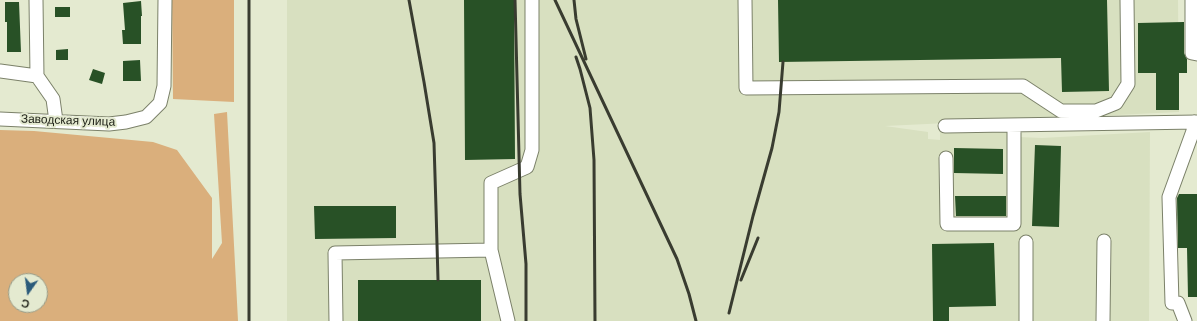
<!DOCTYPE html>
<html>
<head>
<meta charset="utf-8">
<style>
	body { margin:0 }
	#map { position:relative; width:1197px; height:321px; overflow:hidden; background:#e4ead0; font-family:"DM Sans",sans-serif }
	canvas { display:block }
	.north { position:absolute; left:8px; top:273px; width:40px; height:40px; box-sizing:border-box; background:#e4ead0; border:1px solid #969b88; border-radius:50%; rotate:194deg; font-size:11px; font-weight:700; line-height:16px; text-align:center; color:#22251b }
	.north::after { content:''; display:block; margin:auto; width:14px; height:18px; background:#2b5b7a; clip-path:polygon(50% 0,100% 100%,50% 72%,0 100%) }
</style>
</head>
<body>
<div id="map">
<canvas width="1197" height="321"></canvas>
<div class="north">С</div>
</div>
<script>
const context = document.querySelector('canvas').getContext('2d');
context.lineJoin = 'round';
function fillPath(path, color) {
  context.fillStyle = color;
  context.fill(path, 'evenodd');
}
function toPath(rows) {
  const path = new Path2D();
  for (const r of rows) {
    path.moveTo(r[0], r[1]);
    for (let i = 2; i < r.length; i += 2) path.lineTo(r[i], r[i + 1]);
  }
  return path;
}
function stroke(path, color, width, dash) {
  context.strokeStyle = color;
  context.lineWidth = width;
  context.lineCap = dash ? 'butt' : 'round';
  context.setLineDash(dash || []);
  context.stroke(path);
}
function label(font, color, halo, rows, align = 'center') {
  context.font = font + ' "DM Sans",sans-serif';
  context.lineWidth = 4;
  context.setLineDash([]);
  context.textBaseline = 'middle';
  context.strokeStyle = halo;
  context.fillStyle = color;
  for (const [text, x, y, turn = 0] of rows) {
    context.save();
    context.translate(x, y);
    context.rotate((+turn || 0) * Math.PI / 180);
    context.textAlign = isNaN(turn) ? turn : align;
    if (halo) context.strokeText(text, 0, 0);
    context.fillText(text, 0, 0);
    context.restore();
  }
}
const built = toPath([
	[287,0,1178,0,1179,112,885,126,928,132,928,139,940,140,940,130,1017,130,1018,137,1042,138,1150,132,1149,321,287,321]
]);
const green = toPath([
	[172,0,234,0,234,102,173,99],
	[227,112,238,321,0,321,0,130,34,131,153,142,177,150,212,198,212,259,222,243,214,114],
	[16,281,40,281,40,305,16,305]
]);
const building = toPath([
	[464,0,514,0,515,159,465,160],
	[778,0,1107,0,1109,91,1062,92,1061,58,779,62],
	[141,1,142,16,141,16,141,44,123,44,122,30,125,30,123,3],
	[5,2,19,2,21,52,7,52,7,22,5,22],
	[55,7,70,7,70,17,55,17],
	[1184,22,1184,53,1187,59,1187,73,1179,73,1179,110,1156,110,1156,73,1138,73,1138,23],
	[68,49,68,60,56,60,56,50],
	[140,60,141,81,123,81,123,61],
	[93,69,105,73,102,84,89,80],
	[1035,145,1061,146,1059,227,1032,226],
	[954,148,1003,149,1003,174,954,173],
	[1179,194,1197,194,1197,297,1188,297,1187,248,1178,248,1177,198],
	[955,196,1006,196,1006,216,956,216],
	[314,206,396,206,396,238,315,239],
	[994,243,996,306,949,307,949,321,933,321,932,244],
	[358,280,481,280,481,321,358,321]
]);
const minor = toPath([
	[36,0,37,76],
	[745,0,746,88,1023,86,1061,111,1096,111,1116,103,1128,84,1127,0],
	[1192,0,1192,53,1197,54],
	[0,71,37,76,53,99,56,121],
	[0,119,109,124,126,122,146,117,160,103,164,86,165,0],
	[945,126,1197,122],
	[946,158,947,224,1014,224,1014,125],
	[491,250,508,321],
	[336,321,335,253,491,250,491,183,527,167,532,150,532,0],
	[1026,321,1026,242],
	[1103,321,1104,241],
	[1185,321,1178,303,1172,303,1169,197,1193,131,1194,122]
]);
const rail = toPath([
	[249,0,249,321],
	[409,0,424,82,434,143,436,208,438,280],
	[515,0,520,194,526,264,526,321],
	[555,0,677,259,689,294,696,321],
	[574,0,576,19,586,59],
	[576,57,580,69,590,108,594,160,595,321],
	[741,280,758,238],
	[729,313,753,216,772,148,779,112,783,62]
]);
const streetNames = [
	["Заводская улица",68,121,2]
];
fillPath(built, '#d8e0c0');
fillPath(green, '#daaf7c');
fillPath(building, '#285126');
stroke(minor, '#7b8169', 15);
stroke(minor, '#fff', 13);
stroke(rail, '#393c30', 3);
label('12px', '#22251b', '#e4ead0', streetNames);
</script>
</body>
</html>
